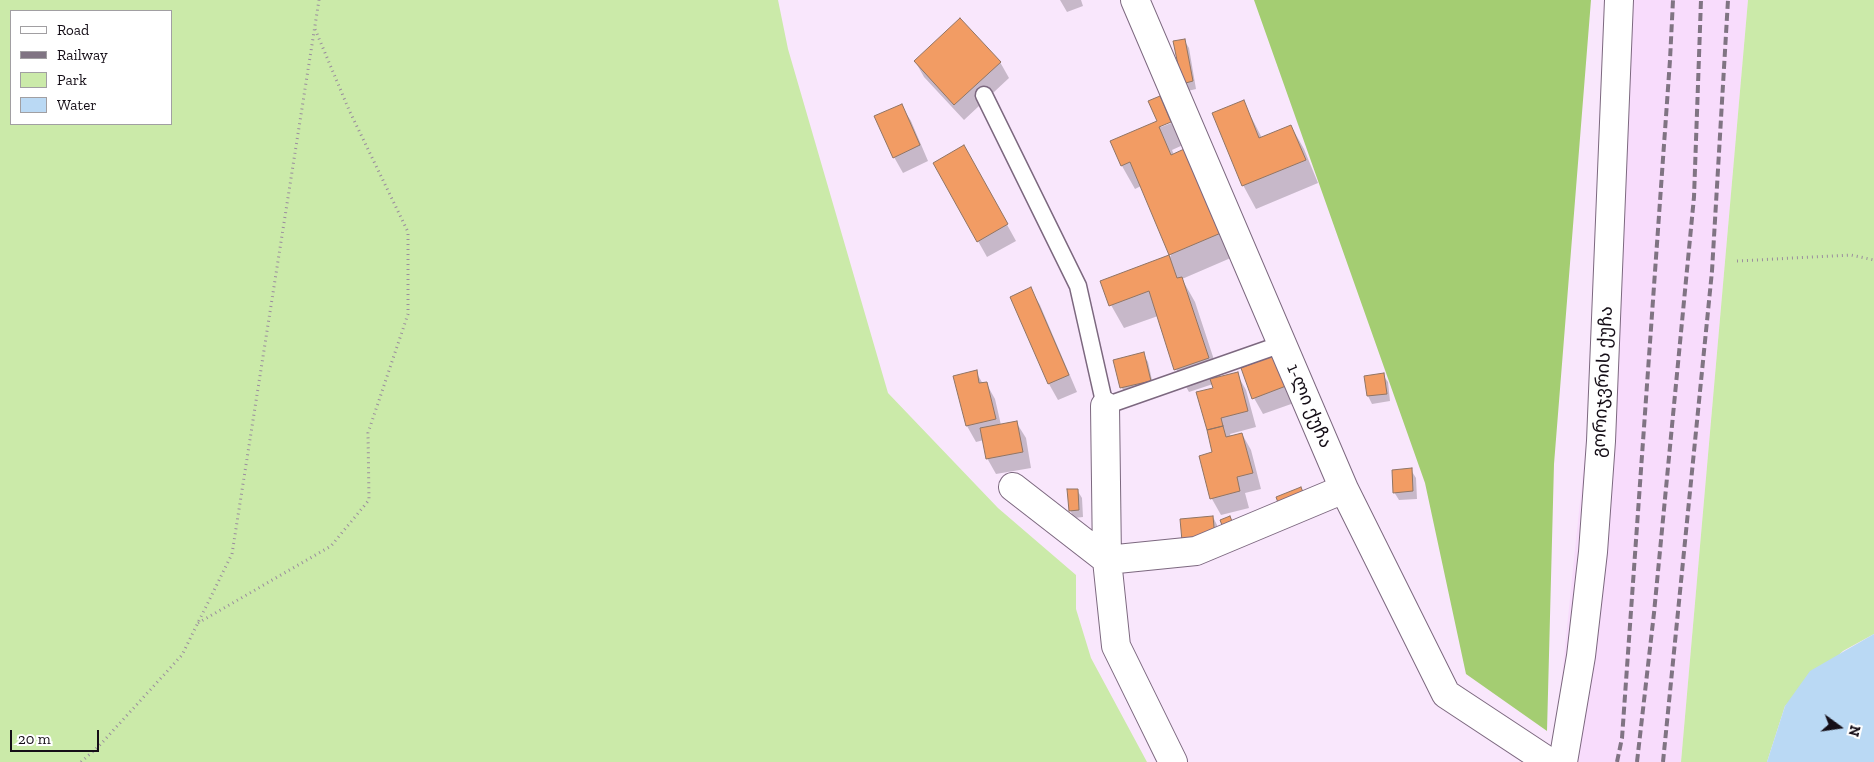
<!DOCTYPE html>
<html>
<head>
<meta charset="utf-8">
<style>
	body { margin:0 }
	#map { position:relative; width:1874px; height:762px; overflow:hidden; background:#f9e7fc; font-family:"Zilla Slab",serif }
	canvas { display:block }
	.legend { position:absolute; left:10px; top:10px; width:162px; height:115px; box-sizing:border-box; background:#fff; border:1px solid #a19fa2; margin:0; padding:6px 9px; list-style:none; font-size:15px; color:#150e17 }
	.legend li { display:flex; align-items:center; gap:10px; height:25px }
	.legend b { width:25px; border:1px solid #a19fa2 }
	.north { position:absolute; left:1814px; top:702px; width:50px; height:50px; -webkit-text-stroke:4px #fff; paint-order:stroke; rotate:104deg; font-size:14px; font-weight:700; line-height:20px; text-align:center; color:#150e17 }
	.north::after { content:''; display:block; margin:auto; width:18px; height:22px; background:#150e17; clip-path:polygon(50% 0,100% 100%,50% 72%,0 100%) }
	.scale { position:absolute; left:10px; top:730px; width:89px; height:22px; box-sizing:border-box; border:2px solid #150e17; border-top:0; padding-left:6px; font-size:15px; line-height:18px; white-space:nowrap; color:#150e17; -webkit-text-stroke:4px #fff; paint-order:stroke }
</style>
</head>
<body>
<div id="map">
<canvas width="1874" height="762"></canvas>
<ul class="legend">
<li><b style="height:6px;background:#fff"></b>Road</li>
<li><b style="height:6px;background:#807483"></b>Railway</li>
<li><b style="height:14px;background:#cbeaa9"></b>Park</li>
<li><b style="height:14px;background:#bad9f4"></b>Water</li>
</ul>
<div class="north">N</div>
<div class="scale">20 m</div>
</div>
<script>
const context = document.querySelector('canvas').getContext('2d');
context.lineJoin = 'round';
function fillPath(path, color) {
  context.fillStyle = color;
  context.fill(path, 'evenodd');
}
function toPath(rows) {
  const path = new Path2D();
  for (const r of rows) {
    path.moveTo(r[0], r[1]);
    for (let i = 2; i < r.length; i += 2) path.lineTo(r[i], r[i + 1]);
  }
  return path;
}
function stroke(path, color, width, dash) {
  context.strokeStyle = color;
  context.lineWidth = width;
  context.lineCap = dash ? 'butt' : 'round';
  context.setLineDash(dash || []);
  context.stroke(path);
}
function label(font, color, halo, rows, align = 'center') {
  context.font = font + ' "Zilla Slab","Noto Sans Georgian",serif';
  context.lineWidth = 4;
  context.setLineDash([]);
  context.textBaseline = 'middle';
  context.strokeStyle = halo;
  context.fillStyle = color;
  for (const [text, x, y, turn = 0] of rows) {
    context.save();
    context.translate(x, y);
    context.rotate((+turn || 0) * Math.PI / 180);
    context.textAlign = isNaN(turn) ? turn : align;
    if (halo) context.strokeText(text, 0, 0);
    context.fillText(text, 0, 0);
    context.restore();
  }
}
const built = toPath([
	[1632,0,1748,0,1681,762,1553,762]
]);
const green = toPath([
	[0,0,778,0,788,49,888,393,998,508,1076,575,1076,609,1091,658,1147,762,0,762],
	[11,11,171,11,171,124,11,124],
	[1748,0,1874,0,1874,634,1843,651,1785,706,1767,762,1681,762]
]);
const forest = toPath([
	[1254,0,1591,0,1554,464,1547,731,1466,674,1425,483]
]);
const water = toPath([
	[1874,634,1874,762,1767,762,1785,706,1810,671]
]);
const shadow = toPath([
	[1060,0,1081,0,1083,6,1067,12],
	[1184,40,1189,48,1196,89,1188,91,1183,83],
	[915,61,1000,62,1009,78,964,120,924,77],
	[1160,98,1172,120,1161,125,1161,127,1174,122,1183,145,1172,150,1174,155,1240,254,1182,279,1195,302,1220,378,1237,374,1246,390,1256,427,1230,434,1231,437,1242,434,1251,450,1261,489,1245,493,1249,508,1221,515,1212,499,1200,457,1214,453,1213,384,1189,392,1176,369,1158,316,1124,328,1111,305,1102,282,1171,256,1141,186,1135,189,1122,166,1158,121],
	[1243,101,1262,138,1291,126,1304,149,1318,183,1256,209,1243,185],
	[901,105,911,121,928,161,903,173,894,157],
	[973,163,1016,241,987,257,978,241],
	[1030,289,1040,305,1077,392,1058,400,1049,384,1011,297],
	[1143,354,1148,362,1154,389,1126,396,1122,388,1115,361],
	[1273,357,1294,403,1263,414,1254,398],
	[976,372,983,384,986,383,995,399,1001,425,1016,422,1026,438,1031,468,996,474,987,458,984,440,976,442,967,426,955,377],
	[1383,375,1388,382,1390,401,1372,404,1368,396],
	[1411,470,1416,478,1417,499,1399,500,1394,492],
	[1077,490,1082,498,1083,517,1074,518,1070,510],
	[1213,517,1217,525,1219,546,1183,541]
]);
const building = toPath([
	[960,18,1001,62,954,105,914,61,960,18],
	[1185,39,1193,81,1182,84,1173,41,1185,39],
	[1160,96,1171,122,1159,127,1171,155,1193,145,1228,230,1169,255,1130,162,1121,166,1110,141,1157,121,1148,101,1160,96],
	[1244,100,1259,138,1291,125,1306,160,1242,186,1212,113,1244,100],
	[902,104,920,145,893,158,874,116,902,104],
	[964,145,1008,224,977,242,933,163,964,145],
	[1169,255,1177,278,1182,277,1209,358,1174,370,1149,291,1109,306,1100,281,1169,255],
	[1031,287,1069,375,1048,384,1010,297,1031,287],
	[1144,352,1151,381,1120,388,1113,360,1144,352],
	[1274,355,1286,386,1252,399,1241,368,1274,355],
	[977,370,979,383,987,382,996,419,966,426,953,376,977,370],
	[1238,372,1248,411,1221,418,1223,426,1207,430,1196,392,1213,388,1210,379,1238,372],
	[1384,373,1387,394,1367,396,1364,376,1384,373],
	[1017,421,1023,452,986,459,980,428,1017,421],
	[1223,426,1226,437,1242,433,1253,473,1237,477,1240,491,1210,499,1199,456,1212,452,1207,430,1223,426],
	[1412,468,1413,491,1393,493,1392,470,1412,468],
	[1301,487,1306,500,1281,511,1276,497,1301,487],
	[1067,489,1078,489,1079,510,1069,511,1067,489],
	[1213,516,1215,538,1182,541,1180,519,1213,516],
	[1230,516,1235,529,1225,533,1220,520,1230,516]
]);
const path = toPath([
	[1737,261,1851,255,1874,260],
	[198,623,331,546,369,500,368,433,408,314,408,232,349,110,315,29],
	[81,762,99,746,182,655,232,554,319,0]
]);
const service = toPath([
	[984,95,1078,286,1105,406,1282,344]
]);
const minor = toPath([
	[1135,0,1344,489,1446,694,1549,762],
	[1105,406,1107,560,1116,646,1173,762],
	[1013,487,1107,560,1196,551,1344,489]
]);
const secondary = toPath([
	[1563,762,1581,656,1593,552,1601,441,1619,0]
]);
const rail = toPath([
	[1617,762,1622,738,1670,60,1673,0],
	[1637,762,1654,613,1694,197,1701,0],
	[1663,762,1712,271,1728,0]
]);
const streetNames = [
	["გორიჯვრის ქუჩა",1603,382,-87],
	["1-ლი ქუჩა",1309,406,67]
];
fillPath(built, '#f8dcfc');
fillPath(green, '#cbeaa9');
fillPath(forest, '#a4cd72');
fillPath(water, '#bad9f4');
fillPath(shadow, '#0003');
fillPath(building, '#f29c64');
stroke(building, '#907464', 1);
stroke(service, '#7c687f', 19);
stroke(minor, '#7c687f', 30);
stroke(secondary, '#7c687f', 30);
stroke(path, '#9a8d9d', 3, [1, 4]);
stroke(service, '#fff', 16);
stroke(minor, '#fff', 28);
stroke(secondary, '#fff', 28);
stroke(rail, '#807483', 4, [8, 4]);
label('18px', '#150e17', '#fff', streetNames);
</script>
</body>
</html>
